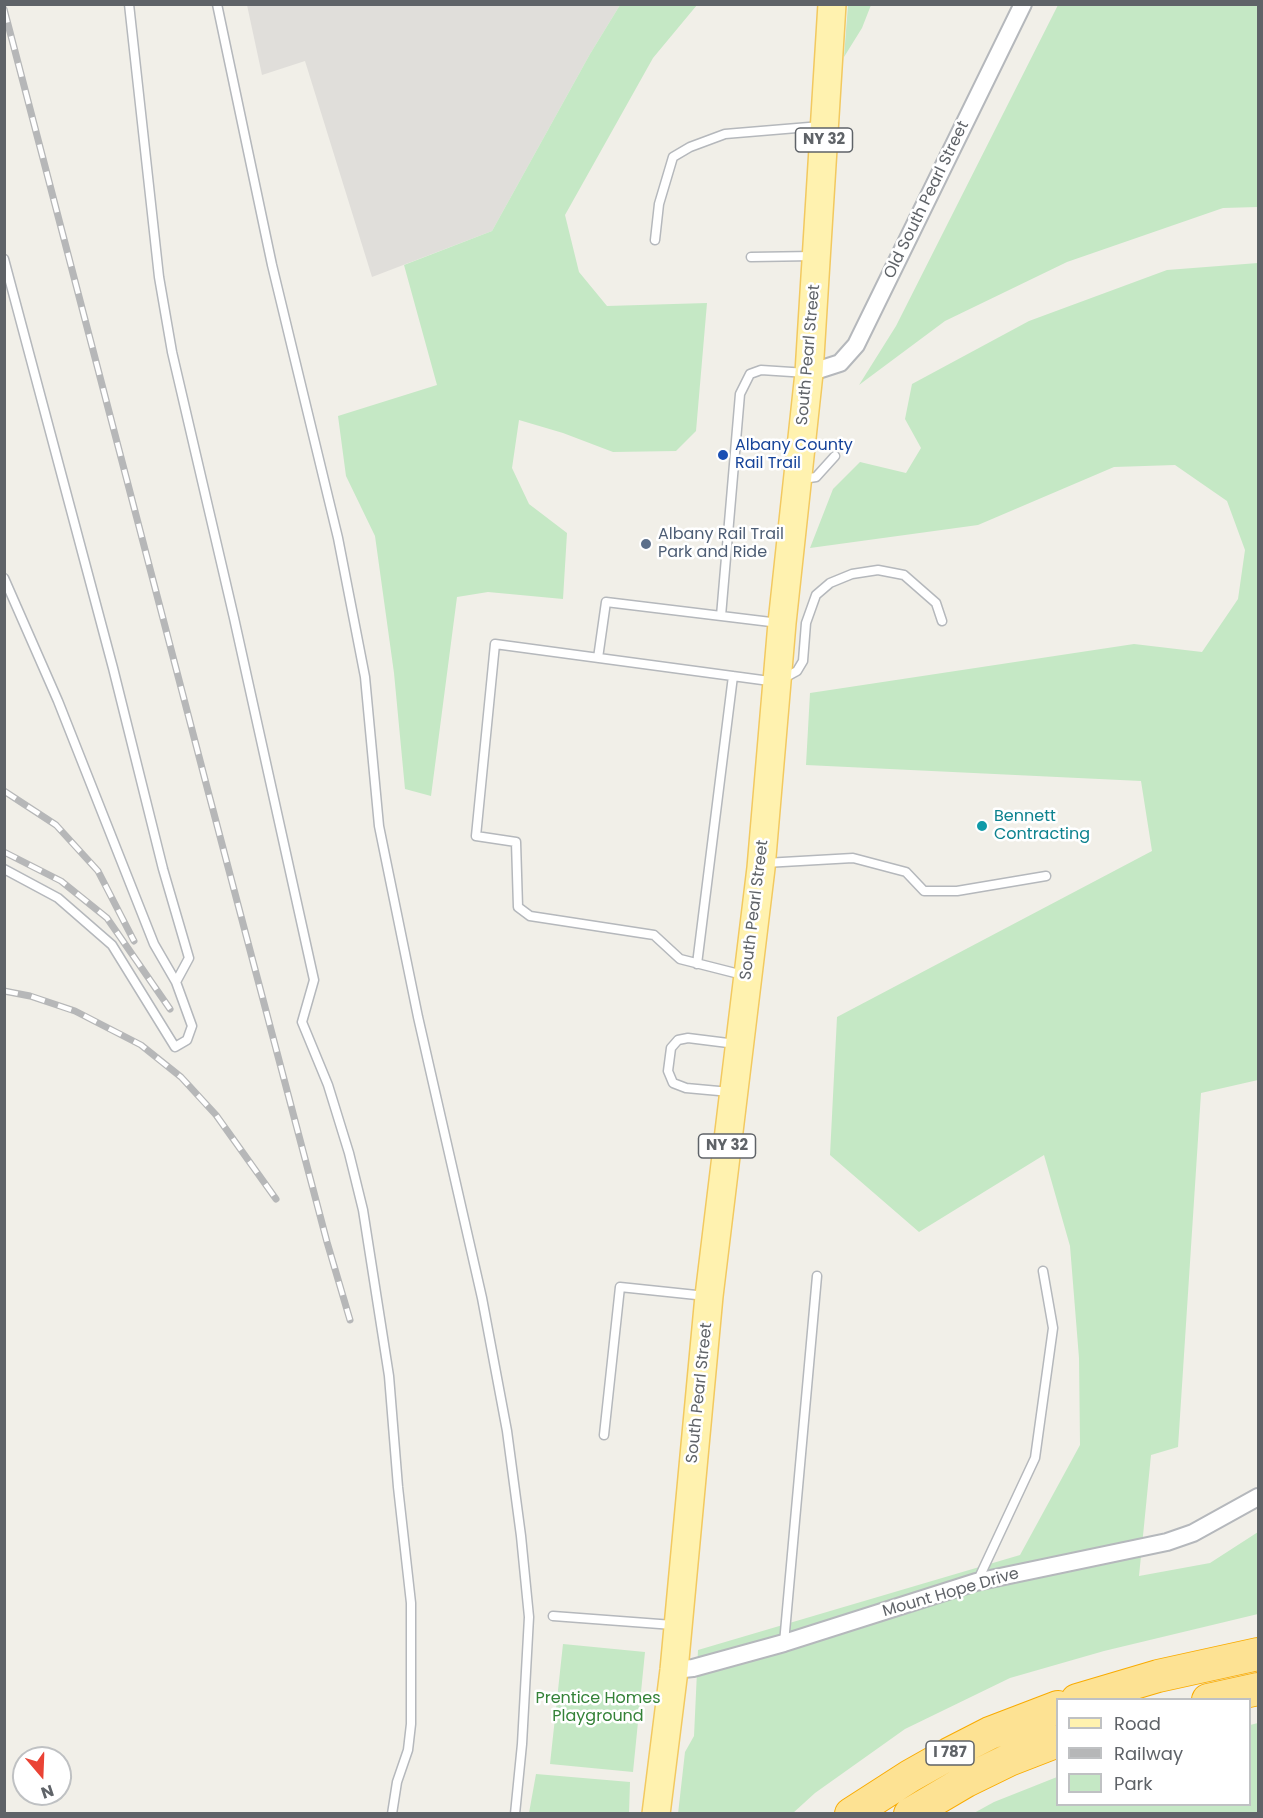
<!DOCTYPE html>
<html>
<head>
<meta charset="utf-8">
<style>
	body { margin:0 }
	#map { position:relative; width:1263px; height:1818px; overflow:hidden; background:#f1efe8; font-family:Poppins,sans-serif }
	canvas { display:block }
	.frame { position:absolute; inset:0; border:6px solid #5f6368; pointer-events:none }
	.legend { position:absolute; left:1056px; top:1698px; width:195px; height:108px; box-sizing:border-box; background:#fff; border:2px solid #bfc1c3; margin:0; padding:8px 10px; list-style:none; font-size:18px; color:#5f6368 }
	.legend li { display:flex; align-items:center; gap:12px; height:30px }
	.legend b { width:30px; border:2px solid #bfc1c3 }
	.north { position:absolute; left:12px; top:1746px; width:60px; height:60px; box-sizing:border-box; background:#fff; border:2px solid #bfc1c3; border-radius:50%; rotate:161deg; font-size:16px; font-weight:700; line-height:24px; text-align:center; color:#5f6368 }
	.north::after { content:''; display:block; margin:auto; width:21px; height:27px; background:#ea4335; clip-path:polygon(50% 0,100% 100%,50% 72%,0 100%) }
</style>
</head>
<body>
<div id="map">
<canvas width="1263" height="1818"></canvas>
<div class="frame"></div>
<ul class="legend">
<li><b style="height:8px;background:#fff2af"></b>Road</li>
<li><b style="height:8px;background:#b6b7b8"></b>Railway</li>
<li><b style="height:16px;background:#c5e8c5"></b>Park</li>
</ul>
<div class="north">N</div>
</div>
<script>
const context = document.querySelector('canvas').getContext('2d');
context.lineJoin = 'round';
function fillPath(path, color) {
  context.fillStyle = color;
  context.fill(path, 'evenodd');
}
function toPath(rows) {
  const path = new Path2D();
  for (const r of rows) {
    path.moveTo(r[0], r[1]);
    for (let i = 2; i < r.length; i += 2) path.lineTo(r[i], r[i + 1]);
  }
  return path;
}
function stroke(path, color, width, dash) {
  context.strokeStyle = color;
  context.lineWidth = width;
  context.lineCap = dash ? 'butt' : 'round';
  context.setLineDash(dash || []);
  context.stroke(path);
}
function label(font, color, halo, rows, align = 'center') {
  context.font = font + ' Poppins,sans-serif';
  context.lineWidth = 5;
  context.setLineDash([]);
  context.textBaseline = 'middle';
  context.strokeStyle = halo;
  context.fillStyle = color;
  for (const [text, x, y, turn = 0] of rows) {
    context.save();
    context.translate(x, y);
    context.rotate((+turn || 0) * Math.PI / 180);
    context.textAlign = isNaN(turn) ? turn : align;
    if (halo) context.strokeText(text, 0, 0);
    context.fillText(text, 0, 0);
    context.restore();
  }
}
const industrial = toPath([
	[247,5,620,5,590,54,492,231,372,277,305,61,262,75]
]);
const green = toPath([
	[620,5,697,5,653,58,565,215,579,272,607,306,707,303,696,431,676,451,613,452,563,433,519,420,512,468,529,504,567,533,563,599,488,592,457,597,431,796,405,789,394,673,375,536,346,476,338,416,437,385,404,265,492,231,590,54],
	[848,5,871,5,862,28,844,57],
	[1058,5,1258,5,1258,207,1223,208,1067,262,945,321,859,385,896,326],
	[1258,263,1258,1080,1201,1093,1178,1447,1151,1455,1139,1576,1210,1563,1258,1532,1258,1614,1104,1651,1010,1678,905,1729,815,1793,793,1813,678,1814,685,1752,694,1736,698,1650,1020,1555,1080,1445,1079,1358,1070,1246,1044,1155,919,1232,830,1155,837,1017,1152,851,1141,781,806,765,810,693,1134,644,1202,652,1238,599,1245,550,1227,501,1175,465,1114,467,978,525,810,548,833,489,860,462,906,473,921,448,905,419,912,384,1029,321,1167,270],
	[563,1644,645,1652,633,1772,550,1764],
	[1258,1723,1258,1813,974,1813,994,1802,1057,1777,1058,1804,1250,1804,1250,1725],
	[536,1774,630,1782,629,1813,529,1813]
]);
const lane = toPath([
	[129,4,159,277,172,352,234,618,314,980,302,1022,328,1085,349,1153,363,1210,389,1376,398,1487,411,1603,411,1724,408,1750,397,1782,392,1814],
	[217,4,272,265,338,538,365,677,379,826,418,1017,482,1298,507,1431,521,1536,529,1617,522,1744,515,1814],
	[655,240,659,204,673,157,690,147,725,134,821,126],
	[751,257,814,256],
	[4,259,113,668,163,869,189,958,176,982,192,1026,187,1040,175,1047,112,945,58,898,4,869],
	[803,479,816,477,835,456],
	[4,578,58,701,154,944,176,982],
	[721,616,740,394,750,374,761,370,807,373],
	[598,658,606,602,779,623],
	[765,863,853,858,906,872,924,891,957,891,1046,876],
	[697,964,733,676],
	[743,975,680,959,654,935,530,916,518,907,516,842,476,836,495,644,777,682,797,671,803,661,806,623,816,595,830,583,852,574,878,570,904,575,936,603,942,621],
	[730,1092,686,1088,673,1083,668,1071,671,1048,678,1040,688,1038,736,1044],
	[604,1435,620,1287,706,1296],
	[977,1582,1035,1458,1053,1328,1043,1271],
	[553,1616,673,1625],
	[784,1643,817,1276]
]);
const street = toPath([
	[809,373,840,363,856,345,1023,4],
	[674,1670,693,1668,784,1643,976,1582,1167,1542,1193,1533,1258,1497]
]);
const primary = toPath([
	[656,1814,674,1670,709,1296,761,868,782,623,809,373,832,4]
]);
const highway = toPath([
	[1077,1700,1158,1676,1258,1654],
	[1208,1700,1258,1689],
	[851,1814,910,1776,949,1754,990,1733,1058,1707],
	[910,1814,966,1781,1009,1760,1058,1741]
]);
const rail = toPath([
	[4,9,208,791,327,1242,350,1320],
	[4,791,56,825,98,871,134,941],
	[4,852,61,881,107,918,170,1009],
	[4,991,30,996,75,1011,141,1045,181,1077,216,1115,276,1199]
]);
const markers = [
	[723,455,6,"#1a4fb4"],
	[646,544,6,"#5c6f8a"],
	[982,826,6,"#0f9aa8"]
];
const shields = [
	[824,140,57],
	[727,1146,57],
	[950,1753,48]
];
const shieldNames = [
	["NY 32",824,140],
	["NY 32",727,1146],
	["I 787",950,1753]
];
const streetNames = [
	["Old South Pearl Street",927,200,-64],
	["South Pearl Street",809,355,-85],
	["South Pearl Street",755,910,-83],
	["South Pearl Street",700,1393,-84],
	["Mount Hope Drive",951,1593,-16]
];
const transitNames = [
	["Albany County",735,446],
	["Rail Trail",735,464]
];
const serviceNames = [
	["Albany Rail Trail",658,535],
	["Park and Ride",658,553]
];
const cultureNames = [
	["Bennett",994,817],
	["Contracting",994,835]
];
const parkNames = [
	["Prentice Homes",598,1699],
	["Playground",598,1717]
];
fillPath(industrial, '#e0deda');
fillPath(green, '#c5e8c5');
stroke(lane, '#b5b8bc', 11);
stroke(street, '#b5b8bc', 20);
stroke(primary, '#f2c960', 30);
stroke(highway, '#f9ab00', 34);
stroke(lane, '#fff', 8);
stroke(street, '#fff', 16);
stroke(primary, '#fff2af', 27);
stroke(highway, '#fde293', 32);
stroke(rail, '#b6b7b8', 7);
stroke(rail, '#fff', 4.5, [14]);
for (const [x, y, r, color] of markers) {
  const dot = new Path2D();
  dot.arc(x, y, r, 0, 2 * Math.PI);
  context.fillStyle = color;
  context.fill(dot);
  stroke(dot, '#fff', 2);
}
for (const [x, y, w] of shields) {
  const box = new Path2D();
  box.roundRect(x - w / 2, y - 12, w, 24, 4.5);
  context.fillStyle = '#fff';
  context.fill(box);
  stroke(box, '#5f6368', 1.5);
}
label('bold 15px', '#5f6368', null, shieldNames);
label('16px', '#5f6368', '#fff', streetNames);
label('16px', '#164399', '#fff', transitNames, 'left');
label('16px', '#4e5e75', '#fff', serviceNames, 'left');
label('16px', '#0d838f', '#fff', cultureNames, 'left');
label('16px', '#348238', '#fff', parkNames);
</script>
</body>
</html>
